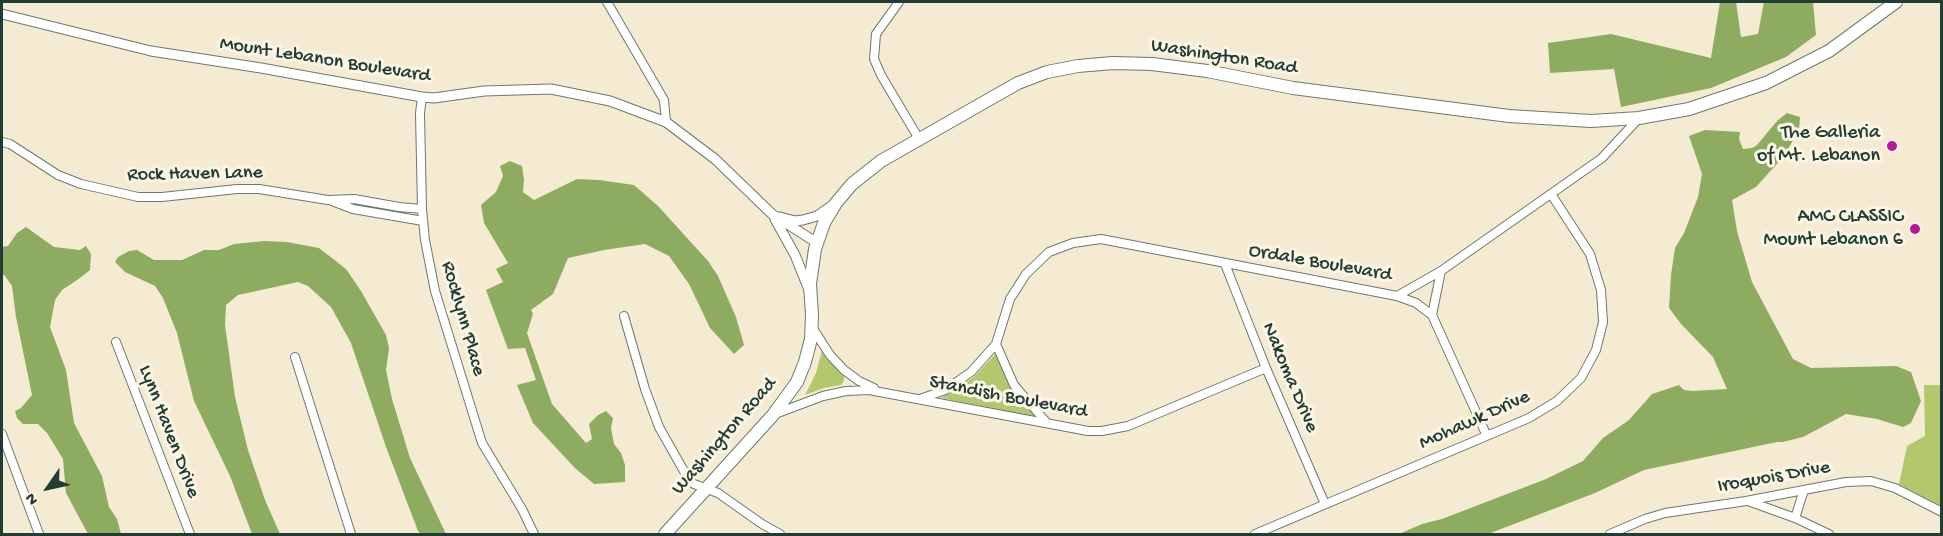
<!DOCTYPE html>
<html>
<head>
<meta charset="utf-8">
<style>
	body { margin:0 }
	#map { position:relative; width:1943px; height:536px; overflow:hidden; background:#f5ebd3; font-family:"Gochi Hand",sans-serif }
	canvas { display:block }
	.frame { position:absolute; inset:0; border:3px solid #1f3d34; pointer-events:none }
	.north { position:absolute; left:18px; top:458px; width:60px; height:60px; -webkit-text-stroke:4px #fcf5e5; paint-order:stroke; rotate:236deg; font-size:16px; font-weight:700; line-height:24px; text-align:center; color:#1f3d34 }
	.north::after { content:''; display:block; margin:auto; width:21px; height:27px; background:#1f3d34; clip-path:polygon(50% 0,100% 100%,50% 72%,0 100%) }
</style>
</head>
<body>
<div id="map">
<canvas width="1943" height="536"></canvas>
<div class="frame"></div>
<div class="north">N</div>
</div>
<script>
const context = document.querySelector('canvas').getContext('2d');
context.lineJoin = 'round';
function fillPath(path, color) {
  context.fillStyle = color;
  context.fill(path, 'evenodd');
}
function toPath(rows) {
  const path = new Path2D();
  for (const r of rows) {
    path.moveTo(r[0], r[1]);
    for (let i = 2; i < r.length; i += 2) path.lineTo(r[i], r[i + 1]);
  }
  return path;
}
function stroke(path, color, width, dash) {
  context.strokeStyle = color;
  context.lineWidth = width;
  context.lineCap = dash ? 'butt' : 'round';
  context.setLineDash(dash || []);
  context.stroke(path);
}
function label(font, color, halo, rows, align = 'center') {
  context.font = font + ' "Gochi Hand",sans-serif';
  context.lineWidth = 6;
  context.setLineDash([]);
  context.textBaseline = 'middle';
  context.strokeStyle = halo;
  context.fillStyle = color;
  for (const [text, x, y, turn = 0] of rows) {
    context.save();
    context.translate(x, y);
    context.rotate((+turn || 0) * Math.PI / 180);
    context.textAlign = isNaN(turn) ? turn : align;
    if (halo) context.strokeText(text, 0, 0);
    context.fillText(text, 0, 0);
    context.restore();
  }
}
const green = toPath([
	[822,350,844,375,844,381,841,385,824,388,805,395,816,373],
	[997,352,1011,388,1036,417,941,398,974,377],
	[1924,385,1941,385,1941,507,1899,484,1907,446,1925,436]
]);
const forest = toPath([
	[1720,2,1736,2,1741,37,1758,34,1764,2,1813,2,1816,35,1786,57,1711,88,1621,107,1614,69,1550,73,1548,43,1611,34,1711,58],
	[1787,113,1800,117,1799,130,1784,156,1756,187,1732,200,1737,231,1752,282,1793,359,1811,368,1896,366,1911,372,1921,401,1911,423,1903,427,1877,419,1846,414,1803,437,1783,442,1777,442,1644,470,1595,493,1488,534,1399,534,1422,524,1442,519,1546,479,1583,461,1603,438,1629,420,1652,394,1679,385,1684,390,1693,391,1727,389,1713,357,1681,324,1669,308,1671,275,1675,248,1684,233,1698,197,1702,174,1689,136,1705,130,1740,132,1739,139,1743,149,1752,148,1757,145,1778,120],
	[510,161,522,166,524,180,523,192,534,200,577,179,599,180,634,185,658,206,708,261,718,276,736,317,744,345,734,354,710,328,689,284,669,256,645,244,604,250,568,258,553,294,531,310,533,314,527,333,552,404,586,443,592,439,589,424,598,415,606,411,613,418,611,428,614,444,621,453,625,465,625,482,594,484,575,468,533,423,517,385,536,380,525,348,508,349,486,290,503,282,496,269,508,263,484,223,481,205,496,192,503,176,500,166],
	[26,227,54,247,80,250,86,246,91,254,90,270,80,278,62,290,55,300,50,327,66,370,74,423,102,476,109,507,117,519,121,534,88,534,66,493,63,459,47,433,38,424,23,424,17,418,15,411,21,408,32,395,16,317,12,286,5,276,2,274,2,247,8,246,17,233],
	[264,241,287,242,319,248,346,269,361,291,386,335,389,348,386,370,392,399,410,458,446,534,421,534,418,531,386,447,351,343,331,307,308,286,298,282,238,295,226,305,225,325,235,397,248,450,265,500,280,534,252,534,230,476,194,401,177,333,163,298,155,286,125,272,115,262,118,257,129,251,137,250,154,260,182,260,204,250,219,250,234,244]
]);
const minor = toPath([
	[607,2,664,100,666,122],
	[899,2,876,34,874,59,881,75,919,139],
	[422,97,420,113,422,209,425,240,435,291,482,443,522,509,534,534],
	[2,142,10,144,58,175,81,184,138,197,162,197,237,189,259,189,328,200,354,199,399,207,422,209],
	[332,201,353,209,423,221],
	[1225,264,1266,368,1325,504],
	[1441,271,1432,315,1486,434],
	[1397,296,1416,303,1432,315],
	[624,316,645,389,659,427,689,480,694,484,718,493,762,524,780,534],
	[812,327,830,355,844,370,859,381,874,388],
	[116,342,190,534],
	[996,344,1014,385,1047,423],
	[295,357,351,534],
	[920,399,945,390,971,372,996,344,1010,299,1026,274,1049,252,1073,243,1101,239,1397,296,1441,271,1602,158,1639,118],
	[775,414,823,396,846,391,869,390,1088,431,1102,431,1128,426,1266,368],
	[2,434,39,534],
	[1748,501,1795,518,1829,534],
	[1795,518,1804,490],
	[1255,534,1529,418,1557,401,1581,378,1596,350,1603,322,1601,290,1590,254,1551,194],
	[1610,534,1645,519,1665,513,1746,501,1846,482,1871,481,1895,488,1942,512]
]);
const tertiary = toPath([
	[2,14,151,51,261,68,422,97,434,98,484,91,551,89,610,101,666,122,715,159,772,214,817,243],
	[780,217,795,221,803,220,817,216,833,205],
	[775,219,795,255,809,290]
]);
const primary = toPath([
	[665,534,773,415,797,382,805,362,811,339,812,315,810,284,815,249,824,223,836,203,852,184,881,161,1018,83,1047,72,1078,66,1113,63,1152,64,1207,71,1293,88,1509,116,1591,121,1639,118,1689,109,1766,83,1829,51,1896,2]
]);
const markers = [
	[1892,146,6,"#b5179e"],
	[1915,229,6,"#b5179e"]
];
const streetNames = [
	["Washington Road",1224,58,9],
	["Mount Lebanon Boulevard",325,61,9],
	["Rock Haven Lane",195,175,-1],
	["Ordale Boulevard",1320,264,10],
	["Rocklynn Place",462,319,74],
	["Nakoma Drive",1289,378,67],
	["Standish Boulevard",1008,398,11],
	["Mohawk Drive",1475,421,-24],
	["Lynn Haven Drive",168,432,69],
	["Washington Road",725,437,-49],
	["Iroquois Drive",1774,478,-10]
];
const poiNames = [
	["The Galleria",1880,134],
	["of Mt. Lebanon",1880,157],
	["AMC CLASSIC",1903,218],
	["Mount Lebanon 6",1903,241]
];
fillPath(green, '#b3c86c');
fillPath(forest, '#8eac60');
stroke(minor, '#6a7a6c', 10);
stroke(tertiary, '#6a7a6c', 11);
stroke(primary, '#6a7a6c', 14);
stroke(minor, '#fff', 8);
stroke(tertiary, '#fff', 9);
stroke(primary, '#fff', 12);
for (const [x, y, r, color] of markers) {
  const dot = new Path2D();
  dot.arc(x, y, r, 0, 2 * Math.PI);
  context.fillStyle = color;
  context.fill(dot);
  stroke(dot, '#fcf5e5', 2);
}
label('20px', '#1f3d34', '#fcf5e5', streetNames);
label('20px', '#1f3d34', '#fcf5e5', poiNames, 'right');
</script>
</body>
</html>
